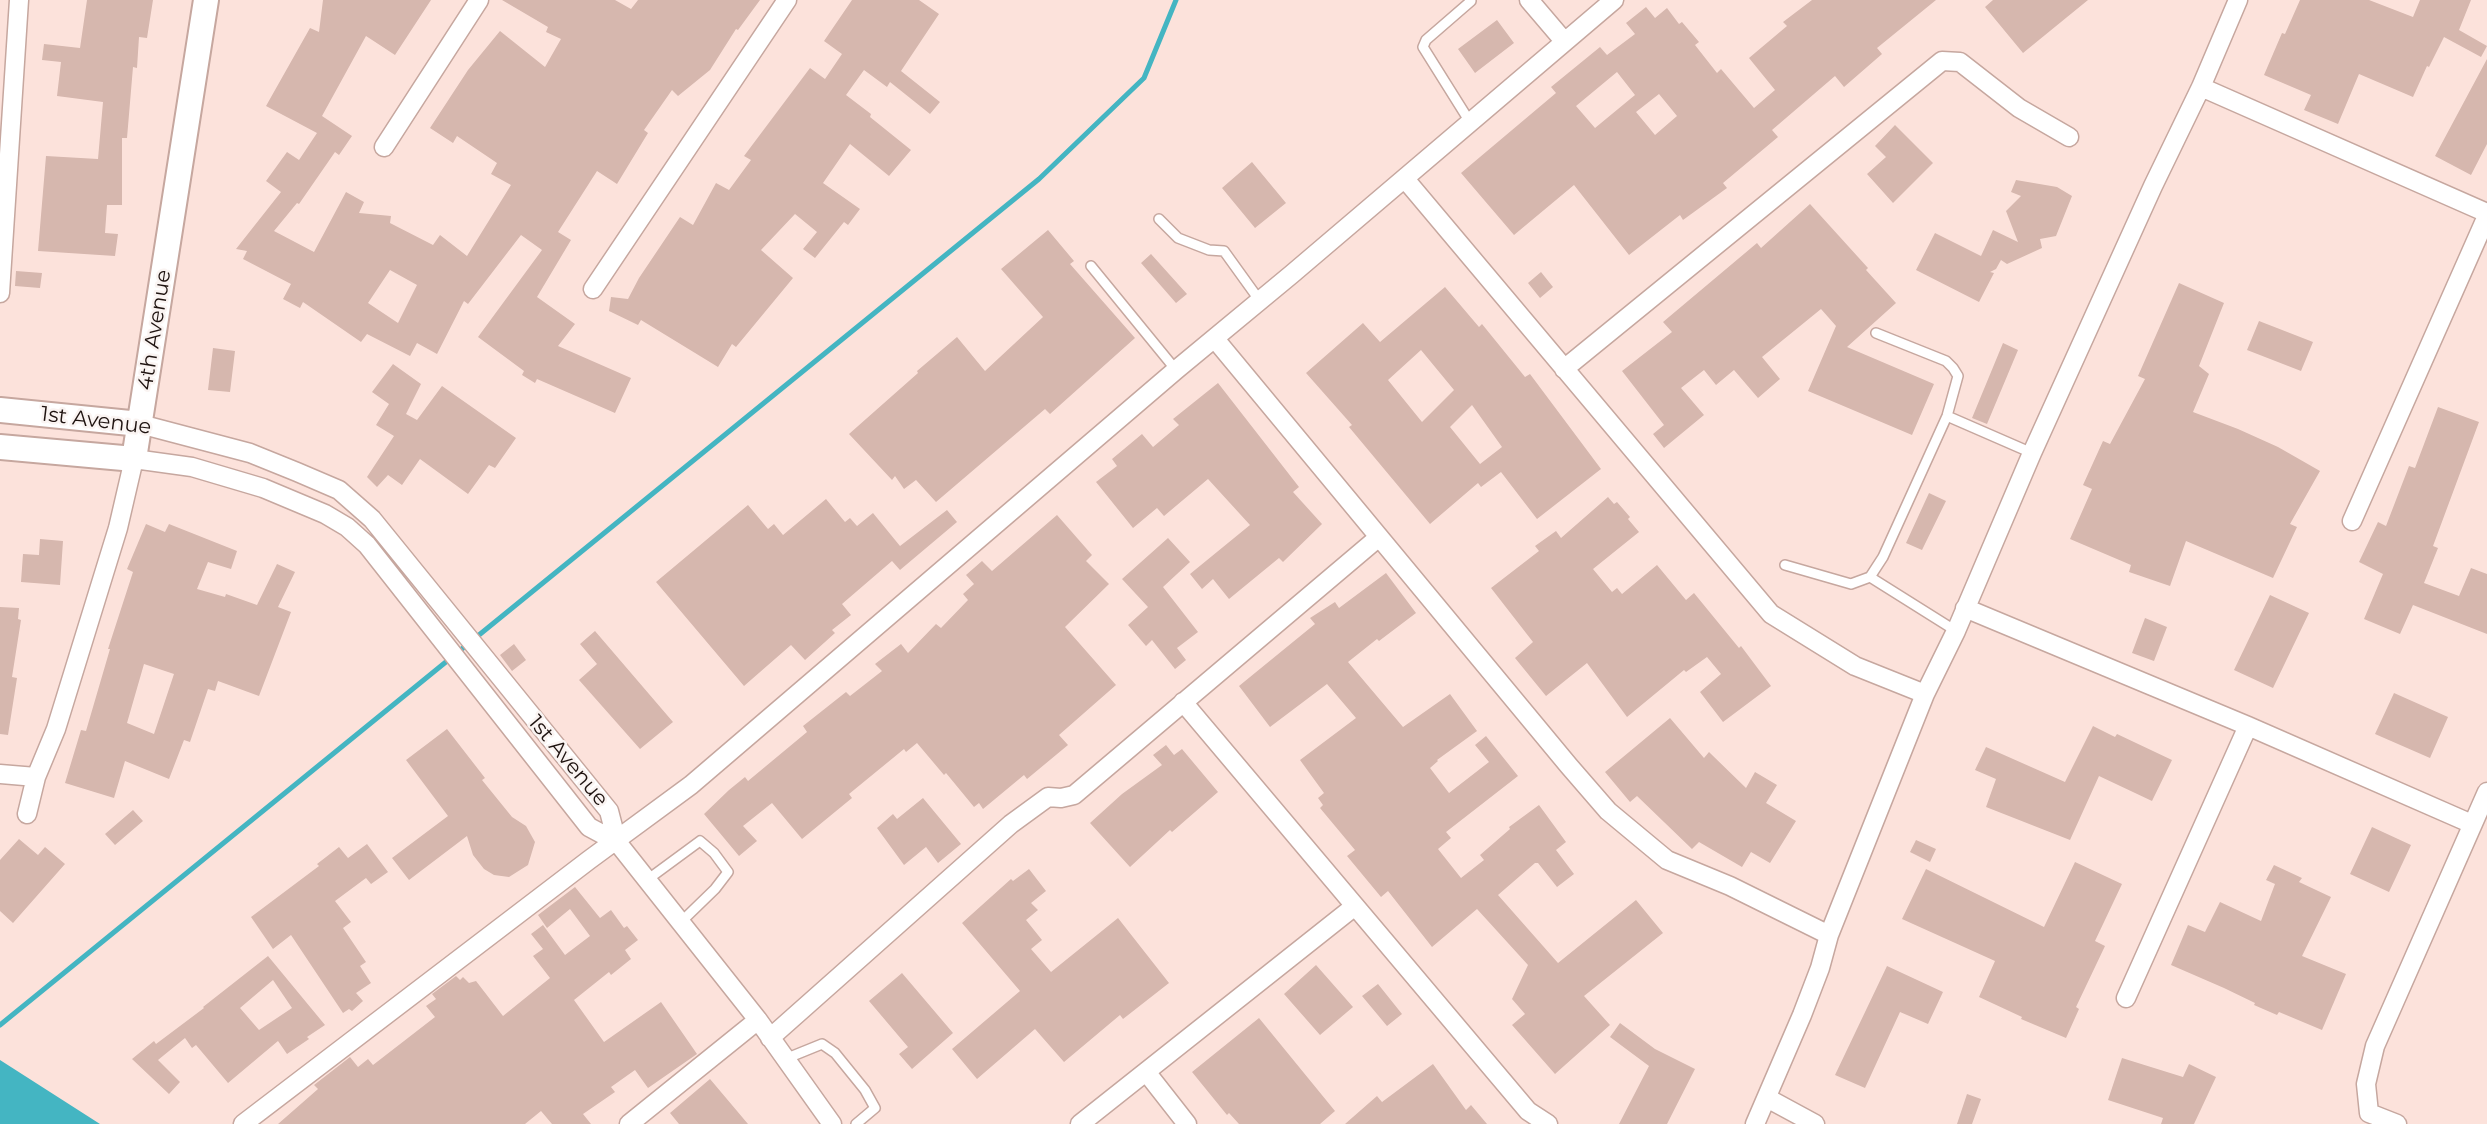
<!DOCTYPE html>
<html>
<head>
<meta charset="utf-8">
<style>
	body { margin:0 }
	canvas { display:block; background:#fce2db }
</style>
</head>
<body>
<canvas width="2487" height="1124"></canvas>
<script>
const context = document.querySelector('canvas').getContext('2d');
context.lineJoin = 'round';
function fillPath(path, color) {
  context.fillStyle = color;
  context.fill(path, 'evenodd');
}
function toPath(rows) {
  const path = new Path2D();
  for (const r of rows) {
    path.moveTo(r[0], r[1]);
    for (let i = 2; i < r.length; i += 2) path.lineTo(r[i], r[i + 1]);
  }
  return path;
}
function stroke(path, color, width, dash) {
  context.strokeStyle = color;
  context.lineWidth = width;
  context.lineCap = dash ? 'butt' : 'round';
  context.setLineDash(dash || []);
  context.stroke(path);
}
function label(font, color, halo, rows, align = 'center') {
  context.font = font + ' Montserrat,sans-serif';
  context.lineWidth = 5;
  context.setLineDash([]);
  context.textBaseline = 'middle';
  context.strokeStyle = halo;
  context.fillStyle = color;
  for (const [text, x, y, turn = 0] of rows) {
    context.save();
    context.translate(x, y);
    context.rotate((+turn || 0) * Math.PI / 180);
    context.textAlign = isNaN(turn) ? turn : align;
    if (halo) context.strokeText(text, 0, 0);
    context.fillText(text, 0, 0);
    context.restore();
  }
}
const water = toPath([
	[0,1060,100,1124,0,1124]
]);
const stream = toPath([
	[0,1025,1039,179,1144,78,1176,0]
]);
const building = toPath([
	[87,0,153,0,147,38,139,37,137,68,133,67,127,138,122,138,122,205,107,205,105,233,118,234,115,256,38,251,46,156,98,159,103,102,57,96,61,62,42,60,44,44,80,48],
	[323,0,431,0,395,55,366,36,322,116,352,136,339,155,335,152,299,204,297,203,274,231,314,252,346,192,364,202,359,213,391,216,390,223,433,245,440,235,467,256,511,185,491,174,497,163,457,136,453,143,430,128,468,70,500,31,545,67,561,39,546,32,548,27,502,0,615,0,631,9,638,0,760,0,738,30,736,29,710,70,678,96,672,90,644,130,648,133,617,184,597,171,558,232,571,240,537,297,575,324,558,346,631,378,615,413,537,379,535,383,522,375,524,371,478,337,542,250,521,235,468,304,464,301,437,354,417,343,410,356,367,334,361,342,303,302,300,308,283,299,291,284,243,259,247,251,236,249,281,192,266,181,287,152,299,160,317,133,266,106,310,28,319,32],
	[390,270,417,285,398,323,368,303],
	[852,0,919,0,939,14,901,71,940,102,930,114,890,82,887,87,864,70,846,95,871,114,870,117,911,150,889,176,850,144,823,183,860,209,848,225,844,222,815,258,803,249,817,232,795,214,761,250,793,278,736,347,732,344,718,367,641,320,638,325,609,311,611,297,628,299,639,278,680,217,693,225,716,183,729,190,751,160,744,156,810,68,825,79,842,54,824,41],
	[1812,0,1936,0,1877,48,1882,54,1844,87,1835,76,1772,130,1778,137,1723,183,1727,188,1683,220,1680,215,1629,255,1574,185,1514,235,1461,173,1556,93,1551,87,1600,47,1607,55,1635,34,1626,23,1646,7,1655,18,1667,8,1679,24,1682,22,1699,42,1695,45,1717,73,1721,69,1754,108,1775,90,1749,58,1787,26,1783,22],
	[1617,72,1635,95,1595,128,1576,106],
	[1659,94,1677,116,1655,135,1636,112],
	[1993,0,2088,0,2023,53,1985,7],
	[2300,0,2369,0,2413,17,2420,0,2471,0,2459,30,2487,46,2481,57,2444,37,2429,67,2427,66,2413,97,2359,74,2338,124,2304,110,2311,95,2264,75,2282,33,2285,34],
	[1497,20,1514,43,1475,73,1458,49],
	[2487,59,2487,144,2471,175,2435,156],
	[1895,125,1933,163,1893,203,1867,174,1886,157,1875,146],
	[1252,162,1286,203,1255,228,1222,188],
	[2016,180,2057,187,2072,196,2056,236,2040,239,2042,248,2007,264,2001,260,1996,269,1990,272,1994,273,1979,302,1916,270,1935,233,1981,256,1993,230,2018,242,2006,211,2021,196,2011,192],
	[1810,204,1868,268,1866,270,1896,303,1847,347,1934,384,1912,435,1808,391,1836,326,1821,309,1762,357,1780,379,1758,398,1734,370,1716,385,1704,370,1681,388,1704,415,1664,448,1653,434,1664,425,1622,371,1672,332,1663,322,1757,243,1761,248],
	[1048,230,1074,261,1070,264,1135,338,1050,414,1045,409,936,502,916,480,904,489,895,476,892,480,849,434,918,373,917,371,957,337,985,371,1043,317,1001,269],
	[1151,254,1187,294,1176,303,1141,263],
	[16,271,42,273,40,288,15,286],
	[1541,272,1553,287,1540,298,1528,283],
	[2179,283,2224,303,2199,366,2209,374,2193,412,2238,429,2278,447,2320,471,2290,524,2297,527,2273,578,2186,541,2170,586,2129,572,2131,565,2070,539,2092,489,2083,485,2103,441,2110,444,2145,379,2138,376],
	[1445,287,1479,327,1482,324,1525,377,1530,374,1601,469,1537,519,1501,472,1481,487,1478,483,1430,524,1349,427,1352,425,1306,373,1363,323,1380,342],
	[1421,350,1454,390,1422,422,1388,380],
	[1472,405,1502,447,1480,464,1450,427],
	[2259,321,2313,342,2301,371,2247,350],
	[2003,343,2018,350,1987,424,1972,418],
	[213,348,235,351,230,392,208,390],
	[393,364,421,384,406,414,417,420,442,386,516,438,495,468,489,465,468,494,420,459,402,485,388,475,377,487,367,477,394,436,376,425,389,404,372,392],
	[1218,383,1299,487,1293,492,1322,524,1283,562,1279,558,1229,599,1213,579,1202,589,1190,574,1250,525,1208,479,1164,516,1157,508,1133,528,1096,482,1117,466,1112,459,1142,434,1153,447,1179,425,1173,419],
	[2438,407,2479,422,2433,546,2438,548,2424,583,2459,596,2471,568,2487,574,2487,634,2413,605,2400,634,2364,619,2383,574,2359,562,2378,522,2386,526,2409,466,2415,468],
	[1929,493,1946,501,1922,550,1906,543],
	[1608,497,1614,504,1617,502,1630,517,1628,519,1639,532,1593,569,1612,592,1617,588,1622,594,1657,565,1686,600,1694,593,1739,648,1741,646,1771,686,1723,722,1700,692,1721,674,1707,657,1686,672,1684,670,1627,717,1587,663,1546,696,1515,658,1533,642,1491,588,1539,551,1535,546,1556,531,1561,538],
	[826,499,845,522,850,518,857,526,873,513,900,546,947,510,957,522,900,570,892,561,842,604,851,615,832,630,835,633,805,660,791,645,744,686,656,582,748,505,768,529,774,524,783,535],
	[1057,515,1092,555,1086,561,1109,584,1065,627,1116,685,1059,735,1068,745,1027,779,1024,775,983,809,979,803,974,807,946,773,944,775,917,743,906,752,904,749,849,794,852,798,802,839,772,803,743,826,757,841,739,856,704,814,729,790,745,777,748,781,807,732,803,726,846,692,850,696,882,671,875,664,901,644,908,653,936,624,941,628,968,600,963,594,974,584,966,575,982,561,992,571],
	[146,524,165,532,169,524,237,551,231,569,208,562,197,589,225,597,226,594,257,605,277,564,295,572,278,607,291,612,259,696,218,681,215,691,208,689,190,742,184,740,169,779,125,761,114,798,65,783,81,730,86,731,110,649,108,649,133,572,127,569],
	[144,664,174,674,154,734,127,723],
	[1168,538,1190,562,1163,587,1198,632,1177,648,1186,660,1175,669,1152,640,1146,646,1128,625,1148,607,1122,579],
	[40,539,63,541,60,585,21,582,23,554,39,555],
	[1386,573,1416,613,1379,641,1377,639,1348,662,1403,727,1450,694,1477,731,1437,760,1438,761,1430,768,1449,793,1489,762,1475,745,1486,736,1518,776,1446,832,1451,838,1438,849,1461,878,1484,860,1480,855,1510,829,1509,827,1539,805,1566,842,1556,850,1574,874,1557,887,1538,863,1535,863,1498,895,1558,963,1636,900,1663,933,1584,996,1610,1025,1555,1074,1512,1025,1525,1014,1512,999,1528,965,1477,909,1432,947,1388,891,1381,897,1347,856,1355,850,1320,808,1323,805,1318,798,1324,793,1300,760,1356,718,1327,684,1270,727,1239,686,1315,624,1310,618,1335,602,1339,608],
	[2270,595,2309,613,2273,688,2234,670],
	[0,607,19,608,18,619,21,620,12,677,17,678,8,735,0,734],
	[2145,618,2167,627,2154,661,2132,653],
	[595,631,673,722,640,749,579,680,597,664,580,644],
	[514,644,526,660,512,671,500,655],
	[2394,693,2448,717,2430,758,2375,734],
	[1670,718,1704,758,1709,752,1746,788,1755,772,1777,785,1766,803,1796,821,1770,863,1751,852,1742,867,1699,842,1692,849,1637,796,1630,802,1605,772],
	[2093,726,2115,737,2117,734,2172,760,2152,801,2099,776,2070,840,1986,807,1996,779,1975,770,1986,747,2065,782],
	[447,729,485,778,482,780,512,817,526,826,535,842,528,865,509,877,494,875,484,869,473,855,467,836,409,880,392,858,448,816,406,760],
	[1166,745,1174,755,1182,749,1218,792,1172,832,1170,830,1130,867,1090,823,1122,794,1162,765,1153,755],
	[923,798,961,844,938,863,926,847,904,865,877,828,893,814,897,819],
	[133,810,143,821,115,845,105,834],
	[2372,827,2411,845,2389,892,2350,874],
	[19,839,38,855,45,847,65,864,13,923,0,911,0,860],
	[1916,840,1936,849,1930,862,1910,852],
	[367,844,388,872,371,884,366,878,335,901,351,922,343,928,366,962,360,966,371,983,356,993,363,1001,352,1011,349,1009,343,1013,291,935,273,949,251,917,319,866,317,864,339,847,348,858],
	[2075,862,2122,884,2095,941,2105,946,2076,1007,2079,1009,2066,1038,2021,1019,2022,1017,1979,997,1995,961,1902,919,1926,869,2044,927],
	[2274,865,2302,878,2299,882,2331,897,2302,956,2346,974,2322,1030,2279,1012,2277,1015,2254,1005,2255,1003,2224,988,2171,965,2188,925,2205,932,2220,902,2261,921,2275,884,2266,880],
	[1029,869,1046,891,1031,903,1038,910,1026,920,1042,940,1031,949,1051,972,1118,918,1169,983,1123,1019,1120,1015,1064,1062,1035,1029,977,1079,952,1049,1020,991,962,923,1011,879,1013,881],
	[575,887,600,918,611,910,624,928,627,926,638,940,625,950,631,959,611,975,609,972,574,1000,604,1042,661,1002,697,1054,648,1088,635,1070,611,1087,615,1092,583,1114,591,1124,552,1124,541,1111,525,1124,278,1124,318,1089,314,1085,350,1057,358,1067,368,1059,373,1065,435,1017,426,1006,436,999,432,994,456,976,460,980,463,977,469,983,476,981,503,1016,550,978,533,956,543,949,531,934,543,925,565,955,590,936,570,909,547,928,538,915],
	[268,956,325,1025,307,1037,309,1039,287,1054,278,1041,228,1083,196,1045,192,1048,185,1038,158,1060,180,1082,169,1094,132,1059,154,1041,156,1044,204,1008,203,1007],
	[273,980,292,1008,259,1030,240,1008],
	[1316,965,1353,1007,1320,1035,1284,994],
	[1887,966,1943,992,1928,1024,1900,1012,1865,1088,1835,1075],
	[902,973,953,1033,912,1069,899,1054,908,1047,869,1001],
	[1378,984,1402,1014,1387,1026,1362,996],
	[1259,1018,1335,1111,1320,1124,1239,1124,1229,1113,1227,1115,1192,1072],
	[1620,1023,1655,1049,1695,1069,1667,1124,1619,1124,1649,1066,1610,1037],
	[2122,1058,2183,1077,2189,1064,2216,1077,2194,1124,2161,1124,2163,1118,2108,1100],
	[1433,1064,1466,1110,1471,1105,1487,1124,1345,1124,1377,1096,1382,1102],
	[710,1079,748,1124,679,1124,670,1113],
	[1967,1094,1981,1099,1972,1124,1957,1124]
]);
const service = toPath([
	[1470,122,1423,47,1426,40,1471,1],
	[1159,219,1178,238,1209,250,1224,251,1260,301],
	[1091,266,1176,370],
	[1947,416,2032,453],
	[1785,565,1851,584,1870,577,1883,557,1947,416,1958,376,1953,368,1946,361,1876,333],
	[1870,577,1956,631],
	[647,880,700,841,714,853,728,872,715,889,681,922],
	[785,1059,822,1044,835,1053,865,1090,875,1108,856,1124]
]);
const minor = toPath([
	[1529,0,1564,41],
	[2201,87,2487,213],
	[384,147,479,0],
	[1405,179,1771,614,1855,666,1925,694],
	[593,289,787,0],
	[0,293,19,0],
	[1215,339,1569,766,1608,811,1667,860,1730,886,1829,935],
	[1564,369,1942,61,1960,62,2019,108,2069,137],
	[140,424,250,453,297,472,339,490,372,519,609,811,617,842,758,1020,832,1124],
	[2352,521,2487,216],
	[1965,608,2248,726,2472,824],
	[1183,702,1528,1111,1548,1124],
	[0,774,36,777],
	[27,814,36,777,56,729,118,528,134,459,192,467,263,488,325,514,347,527,367,545,589,827,617,842],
	[2126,998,2248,726],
	[770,1038,1011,824,1048,797,1061,798,1074,795,1379,537],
	[1147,1073,1187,1124],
	[1767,1098,1815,1124],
	[243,1124,589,860,691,785,1176,370,1292,274,1614,0],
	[629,1124,758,1020],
	[1080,1124,1355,906],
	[1755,1124,1802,1015,1820,968,1829,935,1925,694,1956,631,2032,453,2153,186,2201,87,2238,0],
	[2397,1124,2369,1113,2366,1084,2375,1046,2487,792]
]);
const secondary = toPath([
	[0,410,140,424],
	[0,447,134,459,206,0]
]);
const streetNames = [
	["4th Avenue",155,330,-81],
	["1st Avenue",96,421,7],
	["1st Avenue",568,761,50]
];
fillPath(water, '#44b5c2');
stroke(stream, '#44b5c2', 5);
fillPath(building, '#d6b7ae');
stroke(service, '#c6a79f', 12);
stroke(minor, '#c6a79f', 21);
stroke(secondary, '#c6a79f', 28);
stroke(service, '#fff', 9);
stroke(minor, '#fff', 18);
stroke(secondary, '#fff', 24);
label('21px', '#1e1310', '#faf4f2', streetNames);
</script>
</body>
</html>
